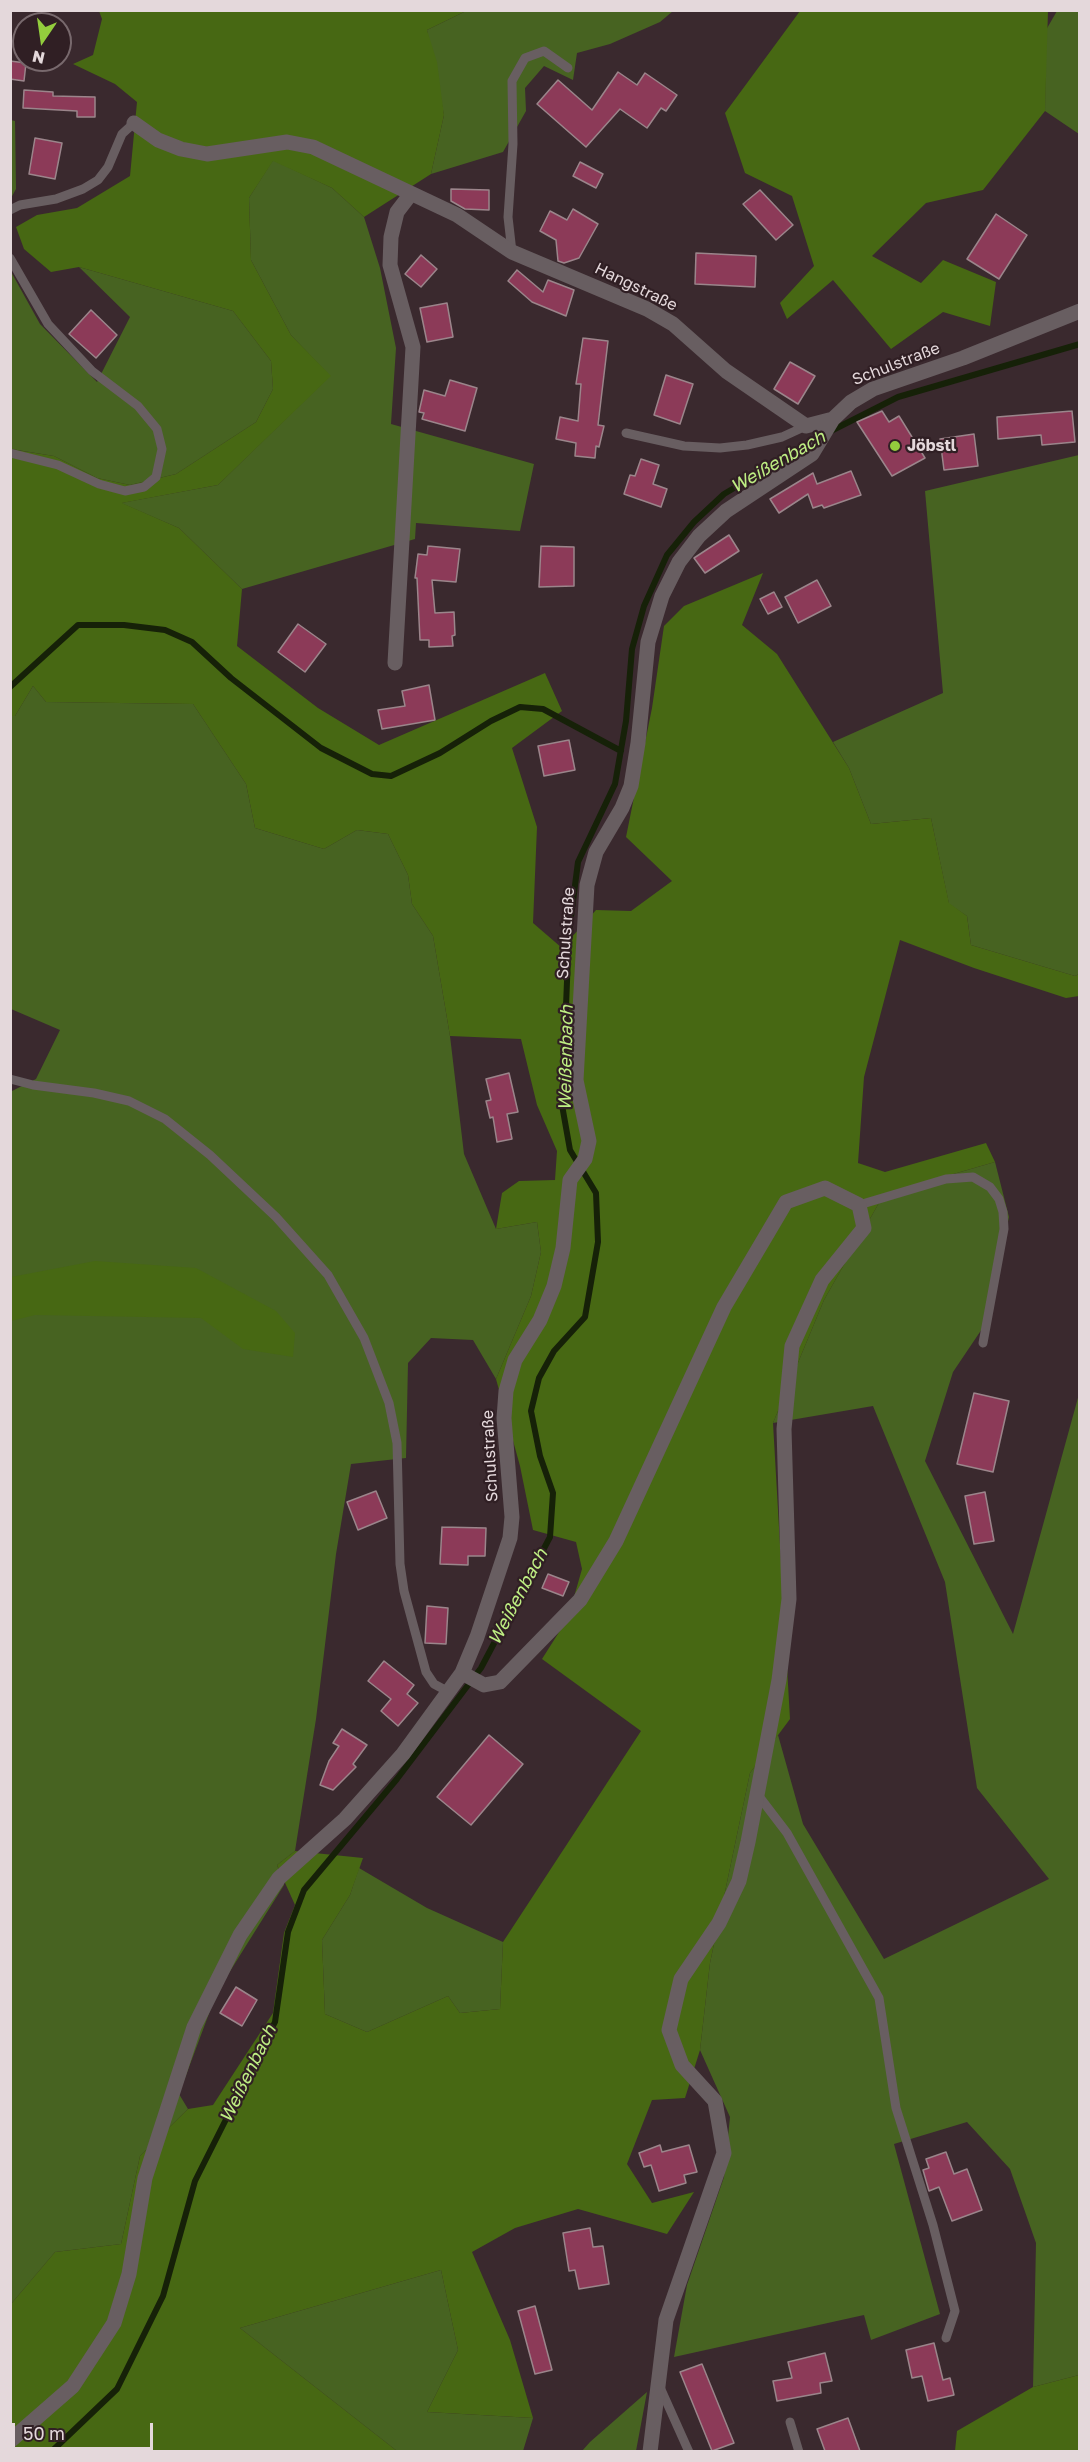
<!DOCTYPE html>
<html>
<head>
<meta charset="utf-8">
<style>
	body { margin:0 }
	#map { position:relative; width:1090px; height:2462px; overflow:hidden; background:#3a292e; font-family:"Golos Text",sans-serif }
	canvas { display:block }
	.frame { position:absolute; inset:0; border:12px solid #e4d8db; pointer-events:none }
	.north { position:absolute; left:12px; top:12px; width:60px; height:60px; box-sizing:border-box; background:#301f24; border:2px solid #78696d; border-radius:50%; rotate:193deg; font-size:16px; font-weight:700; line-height:24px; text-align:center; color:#e4d8db }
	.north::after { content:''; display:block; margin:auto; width:21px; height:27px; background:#93cd3d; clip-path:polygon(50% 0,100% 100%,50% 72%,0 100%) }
	.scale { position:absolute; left:12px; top:2423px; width:141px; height:27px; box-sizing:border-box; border:3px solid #e4d8db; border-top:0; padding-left:8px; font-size:18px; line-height:21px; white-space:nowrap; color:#e4d8db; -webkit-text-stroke:4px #301f24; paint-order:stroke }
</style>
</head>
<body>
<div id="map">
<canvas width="1090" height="2462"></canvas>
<div class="frame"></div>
<div class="north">N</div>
<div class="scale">50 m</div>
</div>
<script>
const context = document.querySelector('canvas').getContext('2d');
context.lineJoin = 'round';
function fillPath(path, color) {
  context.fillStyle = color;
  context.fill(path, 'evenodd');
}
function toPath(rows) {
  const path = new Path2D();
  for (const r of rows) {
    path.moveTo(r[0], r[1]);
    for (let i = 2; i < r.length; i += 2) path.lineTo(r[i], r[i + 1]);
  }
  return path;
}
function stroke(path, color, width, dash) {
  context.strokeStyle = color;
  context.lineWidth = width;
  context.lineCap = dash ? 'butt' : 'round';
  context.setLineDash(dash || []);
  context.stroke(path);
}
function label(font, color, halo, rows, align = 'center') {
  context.font = font + ' "Golos Text",sans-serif';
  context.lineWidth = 4.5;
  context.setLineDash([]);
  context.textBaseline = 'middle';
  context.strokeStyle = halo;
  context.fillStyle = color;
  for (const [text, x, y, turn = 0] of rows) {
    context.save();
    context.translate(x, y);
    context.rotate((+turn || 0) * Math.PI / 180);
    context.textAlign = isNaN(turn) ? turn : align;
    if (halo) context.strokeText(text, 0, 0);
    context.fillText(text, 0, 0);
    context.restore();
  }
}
const green = toPath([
	[466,11,673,11,660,22,610,44,577,53,573,80,544,66,525,88,526,111,503,152,431,174,444,115,427,30],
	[1057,11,1079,11,1079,134,1045,111,1046,30],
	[11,120,15,121,16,189,11,198],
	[273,160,332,188,364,217,380,268,396,348,391,424,534,464,520,531,416,523,415,539,242,589,179,528,121,503,218,485,330,376,291,335,251,260,249,198],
	[79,267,233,311,271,361,273,389,256,422,176,474,130,485,97,478,54,456,11,449,10,270,40,324,97,382,130,317],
	[1079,455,1079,974,1075,976,971,945,967,916,949,904,931,818,871,824,849,768,833,742,943,693,925,491],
	[33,686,46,702,193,704,246,784,255,828,324,849,357,830,388,834,408,875,412,904,433,936,450,1036,464,1154,496,1229,537,1222,541,1252,531,1296,496,1379,473,1340,431,1338,408,1363,406,1458,351,1464,336,1554,316,1719,295,1851,277,1865,284,1885,217,1992,179,2094,188,2109,140,2156,121,2244,55,2252,11,2304,10,1092,36,1079,60,1030,11,1009,11,716,15,716],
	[995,1162,1009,1217,988,1320,953,1372,925,1461,1013,1634,1079,1394,1079,2375,1033,2387,1036,2243,1010,2169,967,2122,894,2144,940,2314,871,2340,864,2315,674,2357,687,2285,724,2177,730,2117,700,2050,710,1963,750,1773,778,1735,803,1824,884,1959,1049,1879,977,1788,945,1582,873,1406,773,1423,824,1300,884,1194],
	[359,1868,427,1908,503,1942,500,2009,460,2013,448,1996,367,2032,325,2014,322,1940,350,1895],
	[441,2270,458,2350,427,2412,533,2418,523,2451,397,2451,240,2328],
	[647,2392,636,2451,582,2451,590,2442]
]);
const forest = toPath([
	[99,11,466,11,427,30,437,62,444,115,431,174,364,217,332,188,273,161,249,198,251,260,291,335,331,376,218,485,122,503,179,528,242,589,237,646,318,708,379,745,545,673,562,711,512,748,537,827,533,923,562,948,596,910,631,911,672,881,626,837,652,708,664,626,684,606,763,573,742,625,777,654,849,768,871,824,931,818,949,903,967,916,971,945,1075,976,1079,974,1079,996,1066,998,974,968,900,940,864,1077,858,1163,885,1172,986,1143,995,1162,884,1194,824,1300,773,1423,790,1719,750,1773,710,1963,700,2050,685,2098,652,2100,627,2164,652,2203,694,2192,667,2234,578,2209,515,2228,472,2252,510,2340,533,2418,427,2412,458,2350,441,2270,240,2328,397,2451,144,2452,142,2449,139,2452,11,2451,11,2304,55,2252,121,2244,140,2156,188,2109,213,2105,273,2013,284,1933,295,1905,277,1865,295,1851,363,1858,350,1895,322,1940,325,2014,367,2032,448,1996,460,2013,500,2009,503,1942,641,1731,542,1659,568,1618,582,1569,576,1542,533,1530,520,1466,496,1379,531,1296,541,1252,537,1222,496,1229,502,1193,519,1181,555,1180,557,1151,537,1105,521,1039,450,1036,433,936,412,904,408,875,388,834,357,830,324,849,255,828,246,784,193,704,46,702,33,686,15,716,11,716,10,449,54,456,97,478,130,485,176,474,256,422,273,389,271,361,233,311,79,267,51,272,24,249,16,227,37,215,77,208,130,176,137,102,115,84,73,64,93,55,102,19],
	[800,11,1048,11,1045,111,983,190,926,203,872,256,921,283,943,260,996,282,990,326,943,312,891,349,833,280,787,319,780,303,814,266,792,196,745,173,725,113],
	[95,1261,196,1268,276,1311,295,1333,293,1357,243,1349,201,1318,35,1315,11,1321,11,1277],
	[1079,2375,1079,2451,955,2451,957,2431,1033,2387]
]);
const stream = toPath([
	[829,432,898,397,1080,344],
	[10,687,78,625,124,625,165,630,192,642,231,678,321,748,372,774,391,776,440,753,491,721,520,707,543,709,621,751],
	[51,2452,117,2389,163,2296,195,2181,275,2022,288,1932,304,1890,397,1779,481,1668,550,1537,553,1493,540,1456,531,1411,539,1378,554,1351,585,1317,598,1242,596,1193,570,1150,562,1105,569,932,578,862,615,784,626,721,632,649,644,606,667,555,694,522,724,494,815,440]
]);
const building = toPath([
	[10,61,26,63,24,81,10,79,10,61],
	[618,72,637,85,645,73,677,95,666,111,661,108,647,128,620,109,586,147,537,104,558,80,592,110,618,72],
	[24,90,53,92,53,96,95,97,95,117,77,117,77,111,23,108,24,90],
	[35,138,62,143,55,179,29,174,35,138],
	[580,162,603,174,596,188,573,176,580,162],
	[451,189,489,190,489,210,465,209,451,201,451,189],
	[760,190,793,225,776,240,743,204,760,190],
	[573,209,598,224,579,258,564,263,558,261,556,240,540,231,550,211,567,220,573,209],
	[996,214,1027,235,999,279,967,259,996,214],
	[696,253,756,256,755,287,695,284,696,253],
	[421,255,437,269,421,287,405,274,421,255],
	[517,270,543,292,548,280,574,290,566,316,532,302,508,281,517,270],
	[447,303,453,337,427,342,420,308,447,303],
	[91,310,117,335,96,358,69,334,91,310],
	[583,338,608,341,598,425,604,426,599,447,596,446,595,458,575,456,576,443,556,439,560,417,578,421,581,384,576,384,583,338],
	[790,362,815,376,798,404,774,389,790,362],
	[666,375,693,384,680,424,654,415,666,375],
	[450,380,477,388,465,431,422,419,424,413,419,412,424,390,445,396,450,380],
	[882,411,889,422,899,416,925,458,892,476,857,422,882,411],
	[1072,411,1075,442,1042,445,1041,435,998,439,997,417,1072,411],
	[974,434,978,466,944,470,940,439,974,434],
	[641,459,659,465,653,484,667,489,661,507,624,494,630,475,635,476,641,459],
	[851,471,861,495,824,508,822,505,813,508,808,494,779,513,770,499,813,473,817,484,851,471],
	[729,535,739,551,705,573,694,558,729,535],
	[428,546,460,549,456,582,432,580,435,613,454,612,455,635,452,636,453,646,429,647,429,640,420,640,417,578,415,578,418,554,427,555,428,546],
	[541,546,574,547,574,586,539,587,541,546],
	[817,580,831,606,798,623,785,597,817,580],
	[774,592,782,607,768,614,760,599,774,592],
	[298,624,326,644,305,672,278,652,298,624],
	[429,685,435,720,382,729,378,710,405,706,402,691,429,685],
	[569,740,575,770,544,776,538,746,569,740],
	[509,1073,518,1112,507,1114,512,1139,497,1142,493,1117,490,1118,486,1101,491,1100,486,1079,509,1073],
	[974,1393,1009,1401,993,1472,957,1464,974,1393],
	[376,1491,387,1518,358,1530,347,1502,376,1491],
	[985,1492,994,1541,974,1544,965,1496,985,1492],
	[442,1527,486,1528,485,1556,468,1556,468,1565,440,1564,442,1527],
	[548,1574,569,1582,563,1596,542,1588,548,1574],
	[427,1606,448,1608,446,1644,425,1643,427,1606],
	[384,1661,414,1685,407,1694,418,1703,398,1726,381,1711,391,1699,368,1681,384,1661],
	[342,1729,367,1745,353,1764,356,1767,333,1790,320,1785,329,1761,339,1746,333,1743,342,1729],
	[489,1735,523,1764,471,1825,437,1797,489,1735],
	[236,1987,257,2000,242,2026,220,2013,236,1987],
	[660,2145,662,2152,689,2145,697,2172,684,2175,686,2183,659,2191,651,2165,644,2167,639,2153,660,2145],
	[946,2152,954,2174,967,2169,982,2210,952,2221,939,2187,929,2191,923,2170,929,2168,926,2159,946,2152],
	[590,2228,593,2247,603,2246,609,2284,579,2289,575,2270,569,2271,563,2233,590,2228],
	[535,2306,552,2370,535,2374,518,2311,535,2306],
	[934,2343,943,2380,950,2378,954,2395,928,2401,922,2376,912,2378,906,2350,934,2343],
	[825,2353,832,2381,820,2383,821,2393,777,2401,773,2381,792,2378,788,2362,825,2353],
	[702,2364,734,2443,712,2451,680,2372,702,2364],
	[848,2418,860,2451,825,2451,817,2429,848,2418]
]);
const service = toPath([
	[10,210,20,205,56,199,83,189,98,180,108,167,122,134,134,123],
	[512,252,508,217,513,144,512,81,525,58,544,51,568,68],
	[10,258,48,324,92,371,138,406,157,429,162,449,156,477,144,487,125,491,99,484,58,465,10,453],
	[626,433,684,446,720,448,747,445,782,437,806,426],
	[10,1079,33,1085,94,1093,129,1101,165,1119,210,1155,276,1217,328,1275,364,1338,389,1403,397,1443,400,1564,404,1591,426,1672,434,1684,447,1691],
	[859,1205,946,1179,973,1177,990,1187,999,1199,1003,1212,1004,1229,983,1343],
	[758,1795,787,1833,879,1998,896,2108,933,2225,955,2311,946,2338],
	[659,2385,689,2452],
	[790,2422,799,2452]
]);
const minor = toPath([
	[134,123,158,140,181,149,207,154,287,142,313,147,457,215,512,252,647,309,673,324,726,371,806,426,833,419],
	[395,663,413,347,390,265,391,237,397,212,410,195],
	[462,1673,484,1685,500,1682,580,1600,616,1541,724,1307,786,1202,825,1188,859,1205,864,1228,822,1280,792,1346,784,1429,789,1599,779,1680,748,1842,739,1881,719,1923,681,1979,669,2030,682,2065,715,2101,724,2153,666,2320,650,2452],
	[10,2441,73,2386,114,2323,129,2274,145,2178,194,2027,240,1935,279,1878,345,1819,403,1754,462,1673,477,1637,510,1538,512,1517,504,1418,506,1391,515,1360,540,1320,554,1286,563,1248,570,1180,585,1159,589,1141,576,1080,587,885,596,852,622,808,631,786,638,743,648,642,662,596,679,562,699,536,726,511,812,454,833,419,851,402,873,389,963,358,1080,311]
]);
const markers = [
	[895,446,6,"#93cd3d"]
];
const streetNames = [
	["Hangstraße",636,287,26],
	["Schulstraße",896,364,-21],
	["Schulstraße",566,933,-86],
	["Schulstraße",490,1456,-93]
];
const poiNames = [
	["Jöbstl",907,446]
];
const waterNames = [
	["Weißenbach",778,462,-30],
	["Weißenbach",566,1058,-89],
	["Weißenbach",518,1597,-62],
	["Weißenbach",248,2074,-64]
];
fillPath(green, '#476321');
fillPath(forest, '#476813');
stroke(stream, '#162108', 6);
fillPath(building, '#8c3a58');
stroke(building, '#9b858b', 1.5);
stroke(service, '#685e61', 9);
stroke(minor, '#685e61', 15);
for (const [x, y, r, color] of markers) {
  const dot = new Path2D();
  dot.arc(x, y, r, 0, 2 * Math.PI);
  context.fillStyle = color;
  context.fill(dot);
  stroke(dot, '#301f24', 2);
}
label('16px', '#e4d8db', '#301f24', streetNames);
label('bold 16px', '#e4d8db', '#301f24', poiNames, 'left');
label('italic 18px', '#beee83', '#301f24', waterNames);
</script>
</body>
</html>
